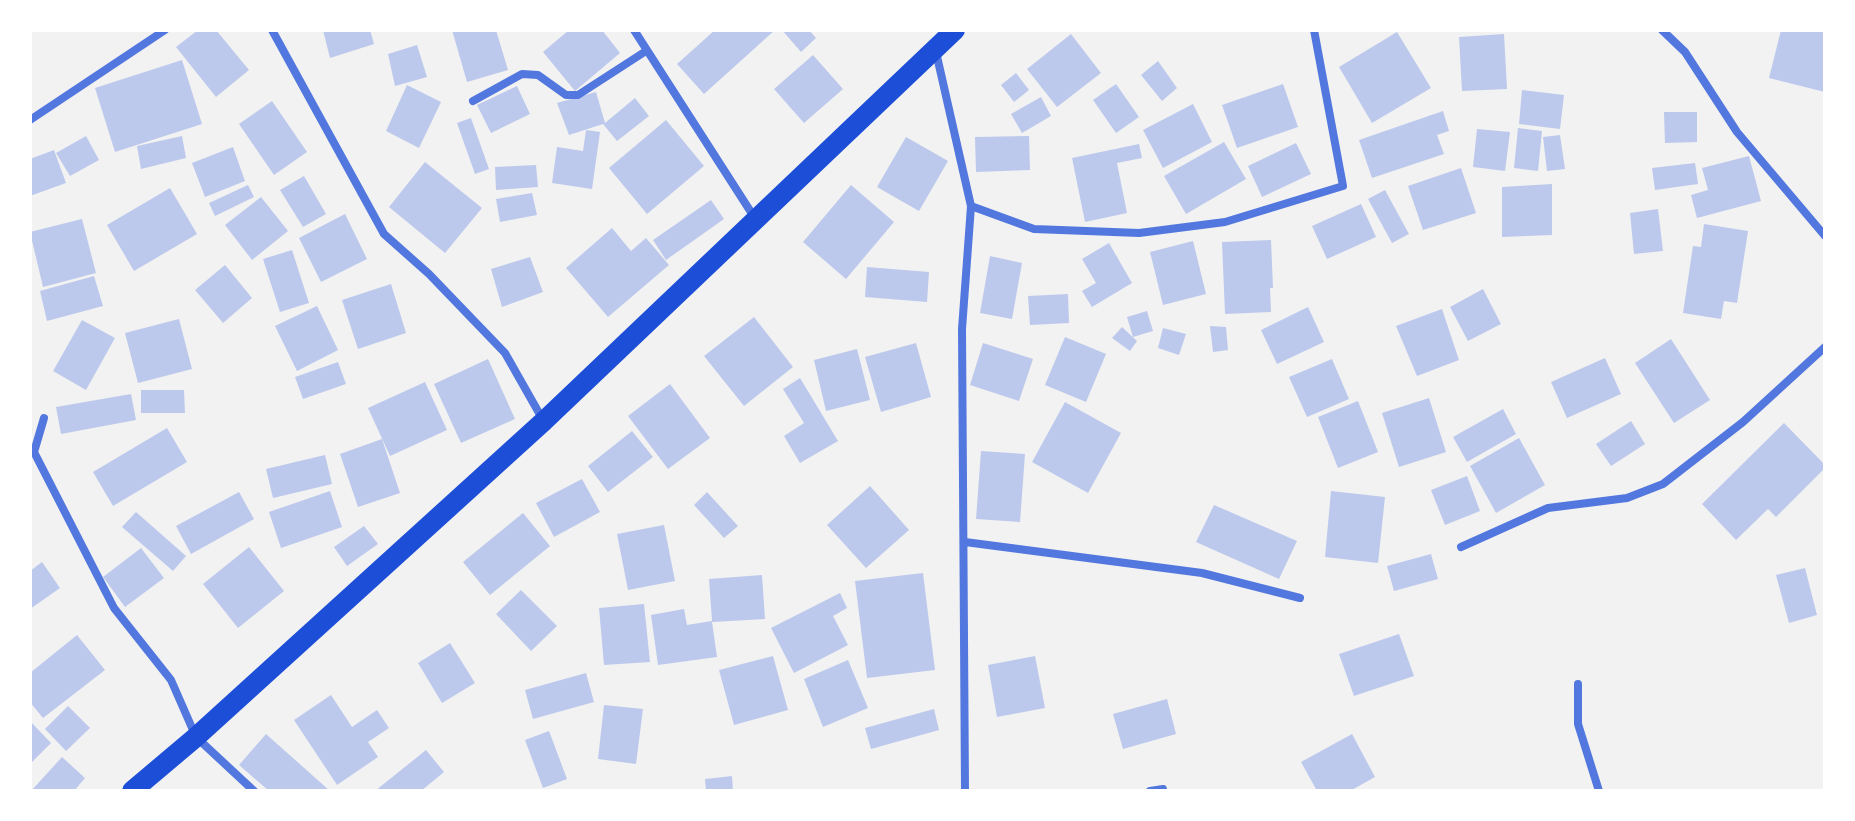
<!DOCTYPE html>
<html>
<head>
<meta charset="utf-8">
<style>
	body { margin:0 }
	#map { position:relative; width:1855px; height:821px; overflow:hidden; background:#f2f2f2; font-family:"Open Sans",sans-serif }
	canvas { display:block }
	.frame { position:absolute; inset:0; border:32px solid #fff; pointer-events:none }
</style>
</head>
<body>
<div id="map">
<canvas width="1855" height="821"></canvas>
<div class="frame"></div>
</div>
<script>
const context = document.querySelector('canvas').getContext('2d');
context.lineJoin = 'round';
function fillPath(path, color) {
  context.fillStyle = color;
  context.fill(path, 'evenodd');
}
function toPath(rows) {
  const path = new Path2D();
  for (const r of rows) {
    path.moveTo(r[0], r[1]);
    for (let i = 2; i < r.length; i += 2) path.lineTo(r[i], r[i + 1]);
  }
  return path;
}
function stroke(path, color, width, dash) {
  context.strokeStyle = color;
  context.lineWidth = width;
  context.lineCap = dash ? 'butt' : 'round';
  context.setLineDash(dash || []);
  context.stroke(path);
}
const building = toPath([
	[198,30,216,30,249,70,216,97,176,47],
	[323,30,370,30,374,44,330,58],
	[452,30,496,30,508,70,467,82],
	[569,30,602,30,620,53,575,91,543,52],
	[715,30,775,30,704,94,677,64],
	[782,30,809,30,816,38,801,52],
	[1781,30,1825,30,1825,92,1769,78],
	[1397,32,1431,88,1372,123,1339,67],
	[1071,34,1101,73,1057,107,1027,69],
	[1504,34,1507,89,1462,91,1459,37],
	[417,45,427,77,395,86,388,54],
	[813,55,843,89,804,123,774,89],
	[182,60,202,124,115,152,95,88],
	[1158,61,1177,88,1162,101,1141,75],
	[1016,73,1029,90,1014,102,1001,85],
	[1116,84,1139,117,1116,133,1093,100],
	[1283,84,1298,127,1237,148,1222,105],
	[407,85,441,102,419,148,386,131],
	[517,86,530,114,491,133,477,105],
	[1522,90,1564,95,1560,129,1519,124],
	[596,92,605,123,635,98,649,116,617,141,603,124,569,135,557,103],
	[1041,97,1051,116,1022,133,1011,114],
	[272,101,307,152,274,175,239,124],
	[1193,104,1212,142,1163,168,1143,130],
	[1443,111,1449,131,1437,135,1444,154,1372,178,1359,140],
	[1664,112,1697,112,1697,142,1665,143],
	[471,118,489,169,475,174,457,123],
	[666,120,704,166,647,214,609,168],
	[1518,128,1542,131,1538,171,1514,168],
	[1477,129,1510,132,1505,171,1473,167],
	[586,130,600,132,592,189,552,183,557,147,583,151],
	[1560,135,1565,169,1547,171,1543,137],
	[86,136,99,160,70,176,56,153],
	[182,136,186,158,141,169,137,146],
	[1029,136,1030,170,976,172,975,137],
	[906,137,948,161,919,211,877,187],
	[1224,142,1246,179,1186,214,1164,176],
	[1296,143,1311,174,1262,197,1248,166],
	[1139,144,1142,158,1117,163,1127,213,1085,222,1072,158],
	[233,147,245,181,205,197,192,163],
	[54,150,66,183,30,196,30,159],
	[1749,156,1761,201,1697,218,1691,195,1708,190,1702,168],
	[425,162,482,208,445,253,389,207],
	[1695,163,1698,184,1655,190,1652,168],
	[536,165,538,187,496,190,495,167],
	[1461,168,1476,213,1423,230,1408,186],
	[304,176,326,214,303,227,280,190],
	[1552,184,1552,235,1502,237,1502,187],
	[248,185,254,197,215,216,209,203],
	[851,185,894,222,846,279,803,242],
	[170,188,197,234,134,271,107,225],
	[1385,190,1409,234,1392,243,1368,199],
	[532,193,537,215,500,222,496,199],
	[261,197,288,231,252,260,225,225],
	[711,200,724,219,666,260,653,240],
	[1361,204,1376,237,1327,259,1312,226],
	[1658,209,1663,251,1634,254,1630,213],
	[345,214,367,259,321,282,299,238],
	[82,219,96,273,43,287,30,232],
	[1704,224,1748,231,1737,303,1724,301,1721,319,1683,313,1693,246,1701,247],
	[612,228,631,251,646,238,669,265,608,317,566,268],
	[1271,240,1273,288,1270,288,1271,312,1225,314,1222,242],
	[1193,241,1206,294,1163,305,1150,252],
	[1109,243,1132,283,1092,307,1082,291,1096,283,1082,259],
	[292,250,309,303,280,312,263,259],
	[990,256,1022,263,1012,319,980,313],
	[530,257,543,292,502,307,491,269],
	[225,265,252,298,223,323,195,290],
	[867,267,929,272,927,302,865,297],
	[94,276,103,306,47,321,40,291],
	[391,284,406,333,358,349,342,300],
	[1483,289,1501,324,1468,341,1450,307],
	[1068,294,1069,323,1030,325,1028,296],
	[317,306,338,350,297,371,275,326],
	[1308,307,1324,342,1277,364,1261,330],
	[1442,309,1459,360,1417,376,1396,326],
	[1147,311,1153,331,1133,337,1127,317],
	[754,317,793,367,744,406,704,356],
	[179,319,192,369,138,383,125,333],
	[82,320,115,338,86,390,53,371],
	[1210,326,1226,327,1228,350,1213,352],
	[1122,327,1137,341,1130,351,1112,338],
	[1163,328,1186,334,1179,355,1158,348],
	[1065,337,1106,354,1086,402,1045,385],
	[1671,339,1710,400,1674,423,1635,363],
	[916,343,931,397,881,412,865,357],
	[983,343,1033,359,1019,401,970,385],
	[857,349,870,400,826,411,814,360],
	[1605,358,1621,394,1567,418,1551,382],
	[488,359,515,419,461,443,434,384],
	[1332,359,1349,399,1307,417,1289,377],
	[338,362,346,384,303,399,295,377],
	[800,378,838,441,800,463,784,436,804,423,783,389],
	[425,382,447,430,390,456,368,408],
	[670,384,710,438,668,469,628,416],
	[141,390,184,390,185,413,141,413],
	[131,394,136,420,61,434,56,407],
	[1429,398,1446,452,1399,467,1382,413],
	[1358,401,1378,452,1338,468,1318,417],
	[1065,402,1121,433,1088,493,1032,462],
	[1503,409,1516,434,1467,462,1453,437],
	[1631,421,1645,444,1611,466,1596,444],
	[1784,423,1825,465,1825,468,1776,517,1768,509,1736,540,1702,504],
	[167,428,187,462,113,506,93,472],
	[632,431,653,457,608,492,588,466],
	[1519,438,1545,485,1496,513,1470,466],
	[382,439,400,493,358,507,340,454],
	[981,451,1025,454,1020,522,976,519],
	[325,455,332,484,273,498,266,469],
	[1467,476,1480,511,1445,525,1431,490],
	[582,479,600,512,554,537,536,503],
	[870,486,909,530,866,568,827,525],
	[330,491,342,527,281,548,269,512],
	[1331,491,1385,497,1378,563,1325,557],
	[239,492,254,519,191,554,176,526],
	[707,492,738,526,724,538,694,505],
	[1214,505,1297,541,1279,579,1196,542],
	[136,512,186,556,173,571,122,527],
	[523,513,550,546,490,595,463,562],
	[664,525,675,581,628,590,617,534],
	[364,526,378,544,347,566,334,547],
	[249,547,284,591,238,628,203,584],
	[141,548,164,578,125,607,103,577],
	[1431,554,1438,579,1394,591,1387,566],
	[42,562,60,588,30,609,30,571],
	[1805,568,1817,615,1789,623,1776,575],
	[923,573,935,670,867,678,855,581],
	[762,575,765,619,712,622,717,657,658,665,651,615,684,609,687,625,712,621,709,579],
	[521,590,557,626,531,651,496,614],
	[840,593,847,608,833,616,848,645,794,673,771,628],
	[644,604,650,662,604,665,599,608],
	[1399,634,1414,676,1354,696,1339,654],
	[77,635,105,670,43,718,30,702,30,673],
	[450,643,475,683,442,703,418,663],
	[773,656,788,710,734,725,719,670],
	[1035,656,1045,708,997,717,988,665],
	[848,660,868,708,823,727,804,679],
	[586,673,594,702,533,719,525,690],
	[331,695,352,727,377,710,389,728,368,742,378,757,337,785,294,720],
	[1167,699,1176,734,1123,749,1113,714],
	[604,705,643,709,636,764,598,759],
	[68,706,90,728,66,751,45,729],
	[934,709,939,730,871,749,865,728],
	[30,721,51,743,30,764],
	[549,731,567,779,543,788,525,740],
	[266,734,330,791,269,791,239,765],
	[1352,734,1375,777,1350,791,1317,791,1301,762],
	[426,750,444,772,421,791,375,791],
	[62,757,85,778,74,791,31,791],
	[732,776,733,791,706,791,705,779]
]);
const minor = toPath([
	[272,30,384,234,429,274,505,353,543,420],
	[634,30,756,220],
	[1662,30,1685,52,1737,132,1825,236],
	[936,52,971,206,962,329,965,791],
	[473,101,522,74,538,75,566,95,578,95,646,51],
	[30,120,165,30],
	[971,206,1034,229,1139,233,1225,222,1343,186,1314,30],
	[44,418,34,452,114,608,171,680,196,737,254,791],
	[965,542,1202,573,1300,598],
	[1461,547,1548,508,1627,498,1663,484,1743,422,1825,347],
	[1578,684,1578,724,1599,791],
	[1150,791,1163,789]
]);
const primary = toPath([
	[132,791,196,737,544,421,955,30]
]);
fillPath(building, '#bdc9ec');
stroke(minor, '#5277de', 8);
stroke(primary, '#1d4ed8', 20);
</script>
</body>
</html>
